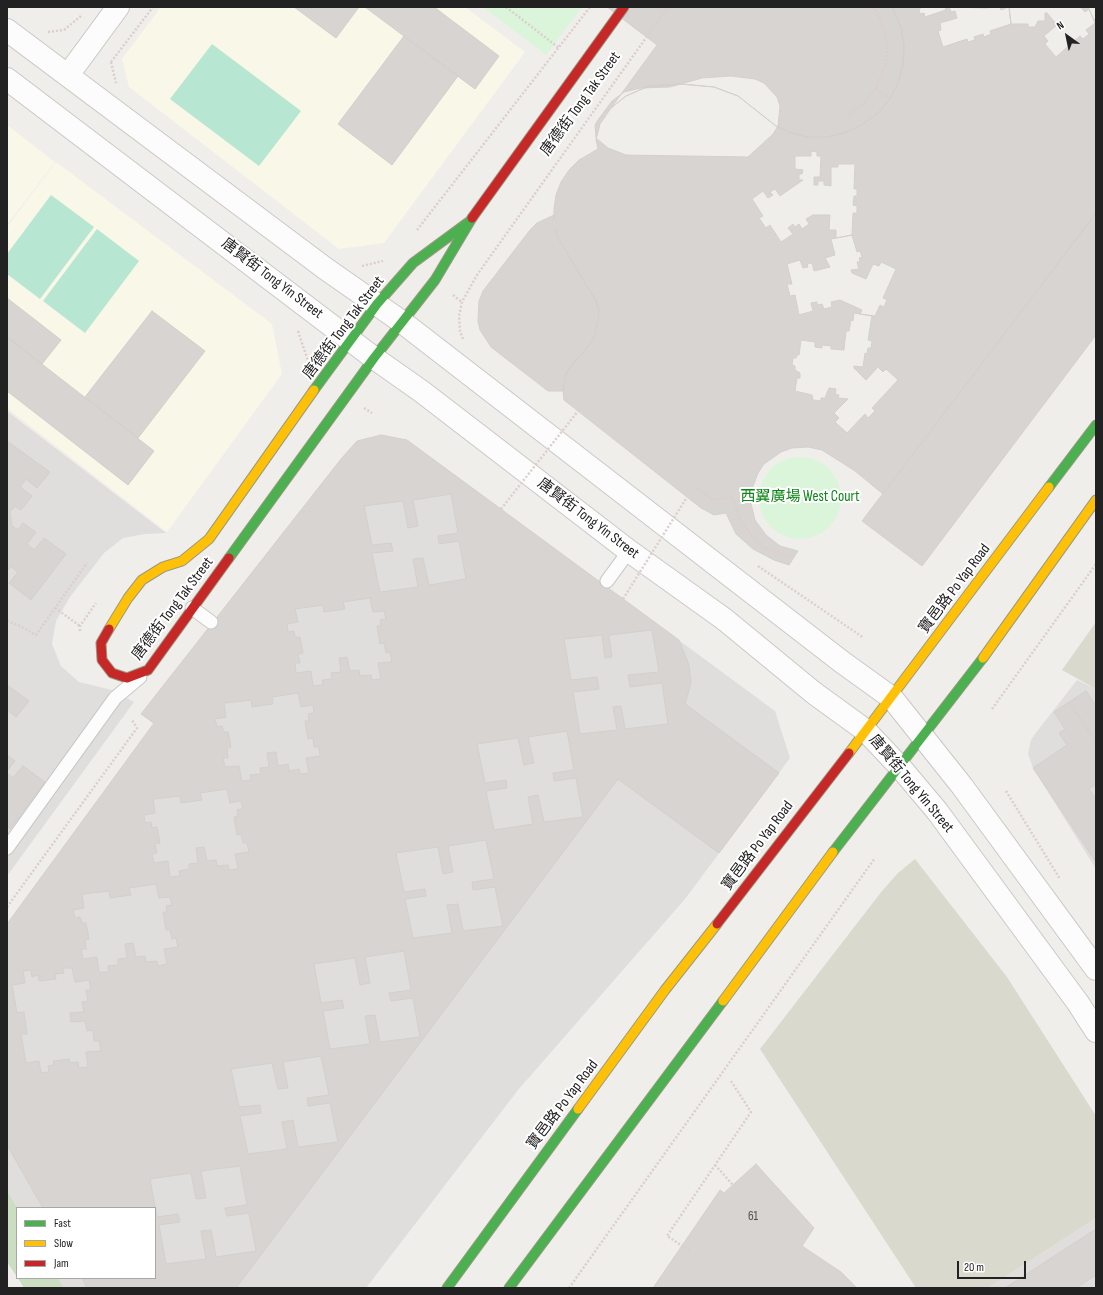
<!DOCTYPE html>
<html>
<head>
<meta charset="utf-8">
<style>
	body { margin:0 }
	#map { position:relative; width:1103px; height:1295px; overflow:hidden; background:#f0eeeb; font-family:"Sofia Sans Condensed",sans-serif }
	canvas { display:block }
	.frame { position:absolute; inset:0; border:8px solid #222; pointer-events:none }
	.legend { position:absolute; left:16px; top:1207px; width:140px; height:72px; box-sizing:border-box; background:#fff; border:1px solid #a7a7a7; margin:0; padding:5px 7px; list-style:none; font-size:12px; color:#222 }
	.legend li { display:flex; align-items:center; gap:8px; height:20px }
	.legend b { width:20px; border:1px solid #a7a7a7 }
	.north { position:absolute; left:1047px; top:16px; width:40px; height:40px; -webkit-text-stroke:3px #fff; paint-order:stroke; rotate:327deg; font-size:11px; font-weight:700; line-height:16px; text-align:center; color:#222 }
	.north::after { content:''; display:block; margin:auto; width:14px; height:18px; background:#222; clip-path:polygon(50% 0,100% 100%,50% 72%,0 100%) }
	.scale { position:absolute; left:957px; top:1261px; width:69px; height:18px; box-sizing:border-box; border:2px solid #222; border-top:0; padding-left:5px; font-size:12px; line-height:14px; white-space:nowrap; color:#222; -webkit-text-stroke:3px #fff; paint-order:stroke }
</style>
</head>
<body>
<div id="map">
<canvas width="1103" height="1295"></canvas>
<div class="frame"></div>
<ul class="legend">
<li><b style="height:5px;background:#4caf50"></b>Fast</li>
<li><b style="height:5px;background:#ffc107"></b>Slow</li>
<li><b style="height:5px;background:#c62828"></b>Jam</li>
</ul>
<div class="north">N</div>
<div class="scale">20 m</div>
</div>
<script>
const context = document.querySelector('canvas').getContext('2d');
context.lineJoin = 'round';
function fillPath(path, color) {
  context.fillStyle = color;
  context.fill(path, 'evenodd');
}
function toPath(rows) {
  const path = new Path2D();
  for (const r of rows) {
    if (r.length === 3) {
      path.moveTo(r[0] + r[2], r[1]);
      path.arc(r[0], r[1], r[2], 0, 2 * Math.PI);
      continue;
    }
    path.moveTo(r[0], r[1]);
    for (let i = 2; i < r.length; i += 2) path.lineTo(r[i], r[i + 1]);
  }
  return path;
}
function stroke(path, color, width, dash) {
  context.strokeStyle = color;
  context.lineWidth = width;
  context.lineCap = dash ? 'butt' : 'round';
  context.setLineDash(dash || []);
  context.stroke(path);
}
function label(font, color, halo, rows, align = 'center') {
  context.font = font + ' "Sofia Sans Condensed","Noto Sans TC",sans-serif';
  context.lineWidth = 4;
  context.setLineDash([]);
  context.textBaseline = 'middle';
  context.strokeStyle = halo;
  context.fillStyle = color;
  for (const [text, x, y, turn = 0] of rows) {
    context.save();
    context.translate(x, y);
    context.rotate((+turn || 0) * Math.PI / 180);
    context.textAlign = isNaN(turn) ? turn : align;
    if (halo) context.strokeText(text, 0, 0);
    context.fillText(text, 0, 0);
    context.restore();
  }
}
const residential = toPath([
	[7,411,166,533,145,534,123,538,104,553,70,597,56,621,52,644,61,666,79,682,112,690,134,702,7,876],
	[381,435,407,440,775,711,790,758,685,899,518,1090,366,1288,64,1288,58,1278,155,1278,155,1208,17,1208,7,1190,7,924,154,724,141,714,341,459,357,441],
	[1077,680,1096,689,1096,869,1033,768,1028,754,1031,740,1035,734],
	[1096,1218,1096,1288,988,1288]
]);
const education = toPath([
	[161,7,465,7,525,52,384,243,339,249,129,87,122,59],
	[7,125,55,162,7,225],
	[56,162,272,324,282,374,167,532,7,408,7,227]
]);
const construction = toPath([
	[1096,622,1096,689,1062,670],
	[915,859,1007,977,1096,1116,1096,1218,988,1288,916,1288,760,1049,882,891,898,873]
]);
const forest = toPath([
	[7,1190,17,1208,17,1277,7,1262],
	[18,1278,58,1278,64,1288,24,1288]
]);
const park = toPath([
	[483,7,582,7,546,55],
	[800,498,41]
]);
const pitch = toPath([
	[212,44,301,111,259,166,170,99],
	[51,195,94,227,40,299,7,274,7,254],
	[97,229,139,261,85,333,43,301]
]);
const building = toPath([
	[294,7,359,7,336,38,294,7],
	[365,7,434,7,499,56,475,89,365,7],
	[607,7,892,7,901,27,904,46,903,65,898,83,890,99,878,113,863,124,847,132,827,137,807,137,791,133,776,126,738,96,714,87,681,84,649,86,626,96,611,108,657,45,607,7],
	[892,7,1096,7,1096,213,883,494,855,471,822,450,808,447,792,448,781,452,764,464,758,473,752,489,751,504,755,520,766,535,780,546,798,551,789,565,774,560,753,549,736,534,726,513,714,515,701,508,564,400,563,391,566,374,570,367,592,342,598,322,599,311,596,301,558,238,554,224,554,209,556,195,561,182,569,170,579,160,598,149,596,140,600,124,611,108,626,96,649,86,681,84,714,87,738,96,776,126,791,133,807,137,827,137,847,132,863,124,878,113,890,99,898,83,903,65,904,46,901,27,892,7],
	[922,7,945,7,946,10,925,17,924,13,920,14,919,9,922,7],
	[949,7,985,8,1000,7,1001,10,1009,7,1011,24,990,31,991,34,984,37,983,34,974,37,975,40,968,42,967,39,943,47,938,31,941,30,940,23,957,18,955,11,951,12,949,7],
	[1009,7,1080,7,1085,12,1089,9,1095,23,1086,30,1089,34,1083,39,1080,36,1056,57,1045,44,1048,41,1044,36,1057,25,1047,13,1045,13,1045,21,1038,21,1035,27,1028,27,1028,24,1011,24,1009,7],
	[1088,7,1096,7,1096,19,1094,20,1088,7],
	[404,36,458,76,392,165,338,124,404,36],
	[731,76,755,79,764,83,777,97,780,106,778,126,773,134,748,157,626,155,608,148,596,138,595,125,598,120,612,101,624,92,641,88,670,87,702,78,731,76],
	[811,151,817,152,817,156,821,156,820,177,814,177,814,185,818,185,818,181,824,181,824,185,831,186,831,167,838,167,838,164,855,164,854,189,857,189,857,196,854,196,853,205,857,206,857,213,853,213,852,235,836,238,836,230,829,230,830,215,813,215,806,219,809,224,802,229,799,224,795,227,793,224,788,228,793,234,781,242,770,225,766,228,759,218,763,216,752,199,763,191,768,198,773,195,770,192,775,189,780,196,803,180,799,180,799,174,802,174,803,170,795,169,795,156,811,156,811,151],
	[1096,213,1096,335,922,566,862,521,1096,213],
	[554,215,558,238,596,301,599,311,596,332,592,342,570,367,566,374,563,391,548,391,491,347,480,330,478,321,479,301,483,291,530,230,537,223,554,215],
	[852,235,857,252,860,251,862,257,859,258,860,262,857,262,859,269,851,270,852,273,866,279,873,264,879,266,881,262,896,269,883,298,887,300,884,307,880,305,875,316,860,314,862,310,840,300,831,302,832,307,824,309,822,304,817,305,817,302,811,303,813,311,799,315,795,295,790,296,787,284,792,284,787,264,800,260,803,268,808,267,807,264,812,263,814,271,830,267,825,258,835,255,831,239,852,235],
	[7,298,61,340,42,364,7,337,7,298],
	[152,311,205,351,138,438,85,397,152,311],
	[854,313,872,316,868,340,872,341,871,348,868,348,867,354,865,353,863,367,854,366,854,368,866,380,878,367,883,372,886,369,898,380,872,408,875,411,868,418,865,414,847,433,835,422,839,418,834,413,848,399,838,398,839,395,835,394,836,389,829,388,825,398,821,398,821,401,813,400,812,395,795,391,797,378,800,378,800,373,795,370,795,366,792,365,793,358,796,358,797,355,799,355,801,340,815,342,815,347,822,348,822,345,831,346,831,349,844,350,846,331,849,331,851,320,853,321,854,313],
	[7,337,154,451,128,485,7,391,7,337],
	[381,435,407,440,679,640,689,665,691,683,685,704,779,773,719,853,618,779,236,1288,87,1288,82,1278,155,1278,155,1208,43,1208,7,1145,7,924,154,723,141,714,341,459,357,441,381,435],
	[7,441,50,472,37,488,26,479,20,487,32,496,21,510,15,506,10,512,12,526,18,530,23,523,36,532,27,544,34,550,44,538,66,554,31,600,9,583,18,572,11,567,7,571,7,441],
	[451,494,458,533,438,536,439,544,459,541,466,579,429,585,423,558,413,559,418,587,380,592,372,553,393,551,391,543,372,545,364,506,403,501,408,528,418,526,413,500,451,494],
	[370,598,373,612,384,611,386,619,380,620,381,626,377,626,380,644,384,643,386,653,390,652,392,662,378,663,381,679,372,680,371,675,360,676,359,670,350,671,347,657,339,658,341,672,331,673,332,679,322,680,323,685,313,686,311,671,296,673,295,663,300,663,298,654,303,653,300,637,295,637,294,631,288,632,287,624,298,622,295,609,323,605,324,612,345,609,343,602,370,598],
	[652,630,659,672,628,675,630,687,662,683,668,724,625,729,621,706,613,707,617,730,580,734,573,692,599,689,597,677,571,680,564,639,602,635,605,658,612,657,609,635,652,630],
	[7,685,29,701,16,717,7,710,7,685],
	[1086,691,1096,706,1096,784,1089,789,1096,799,1096,862,1033,768,1067,745,1059,733,1065,729,1054,712,1086,691],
	[298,693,301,707,313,705,314,713,308,714,309,721,305,721,308,739,313,738,314,747,319,747,320,756,306,758,309,773,300,774,299,769,289,771,288,764,278,766,276,752,267,753,269,767,260,768,261,774,250,775,251,780,242,781,239,766,225,767,223,758,228,758,227,748,231,747,228,732,224,732,222,726,217,727,215,719,226,717,224,703,251,700,252,707,273,704,272,697,298,693],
	[567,731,574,770,553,773,554,781,576,778,583,817,544,822,538,795,528,797,533,824,494,830,486,791,507,788,506,780,485,783,477,744,518,738,524,765,534,763,528,737,567,731],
	[7,755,15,761,7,771,7,755],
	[23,766,45,782,10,829,7,826,7,773,13,778,23,766],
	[227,789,230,803,241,801,243,809,237,810,238,816,234,817,237,835,241,834,243,843,247,843,249,852,235,854,238,869,229,870,228,865,217,866,216,860,207,861,204,847,196,848,198,863,189,864,189,869,179,871,180,876,170,877,168,861,154,863,152,854,157,853,155,844,160,843,157,827,152,828,151,822,145,823,144,815,155,813,153,799,180,796,181,803,202,800,200,793,227,789],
	[486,840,494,879,472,882,473,890,495,887,503,926,463,931,458,904,447,905,452,933,413,938,405,899,426,896,425,889,404,892,396,853,438,847,443,874,453,872,448,846,486,840],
	[156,884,159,898,170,897,172,905,166,906,167,912,163,912,166,930,170,930,172,939,176,938,178,947,164,949,167,964,158,966,157,961,146,962,145,956,136,957,133,943,125,944,127,958,118,959,118,965,108,966,109,972,99,972,97,957,83,959,81,949,86,949,85,940,89,939,86,923,82,923,80,917,75,918,73,910,84,908,82,894,109,891,110,898,131,895,129,888,156,884],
	[404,951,411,990,389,993,391,1001,413,998,420,1037,380,1042,375,1015,365,1016,370,1044,330,1049,323,1011,344,1008,342,1000,321,1003,314,964,355,958,360,985,370,983,365,957,404,951],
	[63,968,72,968,75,982,89,980,91,990,86,990,88,1001,82,1002,84,1012,70,1013,71,1022,85,1021,87,1031,93,1030,94,1041,99,1041,101,1051,86,1052,88,1067,79,1068,78,1062,70,1063,69,1059,53,1061,54,1065,48,1066,49,1072,41,1073,39,1061,26,1063,21,1034,27,1034,24,1012,17,1013,12,985,25,983,23,971,31,970,32,977,38,975,39,981,56,979,55,974,64,973,63,968],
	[321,1056,329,1095,307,1098,308,1106,330,1103,338,1142,298,1147,293,1120,282,1122,287,1149,248,1154,240,1116,261,1113,260,1105,239,1107,231,1069,272,1063,278,1089,288,1088,283,1062,321,1056],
	[756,1164,814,1228,802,1246,841,1272,857,1288,653,1288,720,1190,724,1193,756,1164],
	[240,1166,247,1205,225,1208,227,1216,249,1213,256,1251,216,1257,211,1230,201,1231,206,1259,166,1264,159,1225,180,1222,178,1214,157,1217,150,1179,191,1173,196,1199,206,1198,201,1171,240,1166],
	[1096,1229,1096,1275,1076,1288,1005,1288,1096,1229]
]);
const path = toPath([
	[506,7,559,48],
	[660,7,661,8],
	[64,30,82,15],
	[48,32,64,30],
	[111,62,116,83],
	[111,62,153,7],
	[876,88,890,99],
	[848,115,862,105,876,88,885,67,887,52,886,37,878,13,873,7],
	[417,230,590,7],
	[362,266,383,261],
	[453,295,462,302],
	[298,331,308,361],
	[463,339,460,331,459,316,462,302,477,275,668,7],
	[364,408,372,413],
	[695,487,713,500,732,497,741,521,752,536,765,548,790,557],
	[758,566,864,638],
	[55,608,80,626],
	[7,621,18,625,36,635,87,563],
	[80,631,80,626,96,603],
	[1069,702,1096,742],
	[992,709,1096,564],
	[1006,791,1060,879],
	[7,907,137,728,132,720],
	[715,1165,733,1185],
	[690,1251,667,1236,751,1112,731,1081],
	[569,1288,875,858]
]);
const lane = toPath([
	[607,581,629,551],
	[192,608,211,622],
	[7,848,115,698,140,677]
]);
const street = toPath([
	[7,30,326,269,402,322,842,662,892,698,962,786,1096,969],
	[68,75,118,7],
	[7,79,374,358,421,391,629,551,724,619,814,693,865,730,900,767,937,811,1078,1003,1096,1031]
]);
const fast = toPath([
	[314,390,377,304,413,263,470,221],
	[1049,487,1096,425],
	[229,558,374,358,435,280,472,218],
	[833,852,983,658],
	[447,1288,578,1109],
	[509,1288,723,1001]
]);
const slow = toPath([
	[109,629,128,598,142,580,163,567,182,561,209,539,314,390],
	[983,658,1096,500],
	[849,753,1049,487],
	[723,1001,833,852],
	[578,1109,665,990,717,924]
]);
const jam = toPath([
	[472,218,624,7],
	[109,629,101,643,102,660,112,673,127,678,148,670,229,558],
	[717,924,849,753]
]);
const pathBridge = toPath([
	[501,509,578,411],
	[623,599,687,497]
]);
const numberNames = [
	["61",753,1217]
];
const streetNames = [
	["唐德街 Tong Tak Street",581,104,-54],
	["唐賢街 Tong Yin Street",272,279,37],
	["唐德街 Tong Tak Street",344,328,-53],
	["唐賢街 Tong Yin Street",588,519,37],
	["寶邑路 Po Yap Road",955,589,-53],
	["唐德街 Tong Tak Street",173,609,-53],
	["唐賢街 Tong Yin Street",911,784,50],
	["寶邑路 Po Yap Road",758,846,-53],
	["寶邑路 Po Yap Road",563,1105,-53]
];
const parkNames = [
	["西翼廣場 West Court",800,497]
];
fillPath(residential, '#dfdedc');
fillPath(education, '#f8f7e8');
fillPath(construction, '#d9d9cd');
fillPath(forest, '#cbdec1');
fillPath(park, '#daf5da');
fillPath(pitch, '#b7e6d2');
fillPath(building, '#d7d4d2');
stroke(building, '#d3d0cc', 1);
stroke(lane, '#c9c8c7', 15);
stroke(street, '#c9c8c7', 24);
stroke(fast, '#999a82', 11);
stroke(slow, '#999a82', 11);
stroke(jam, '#999a82', 11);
stroke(path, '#dccecd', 2.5, [2, 2]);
stroke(lane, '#fdfcfc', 13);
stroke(street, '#fdfcfc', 22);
stroke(fast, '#4caf50', 9);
stroke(slow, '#ffc107', 9);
stroke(jam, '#c62828', 9);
stroke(pathBridge, '#dccecd', 2.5, [2, 2]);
label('13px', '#4f4e4e', null, numberNames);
label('15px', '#222', '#fff', streetNames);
label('15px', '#0c8416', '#fff', parkNames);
</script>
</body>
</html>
